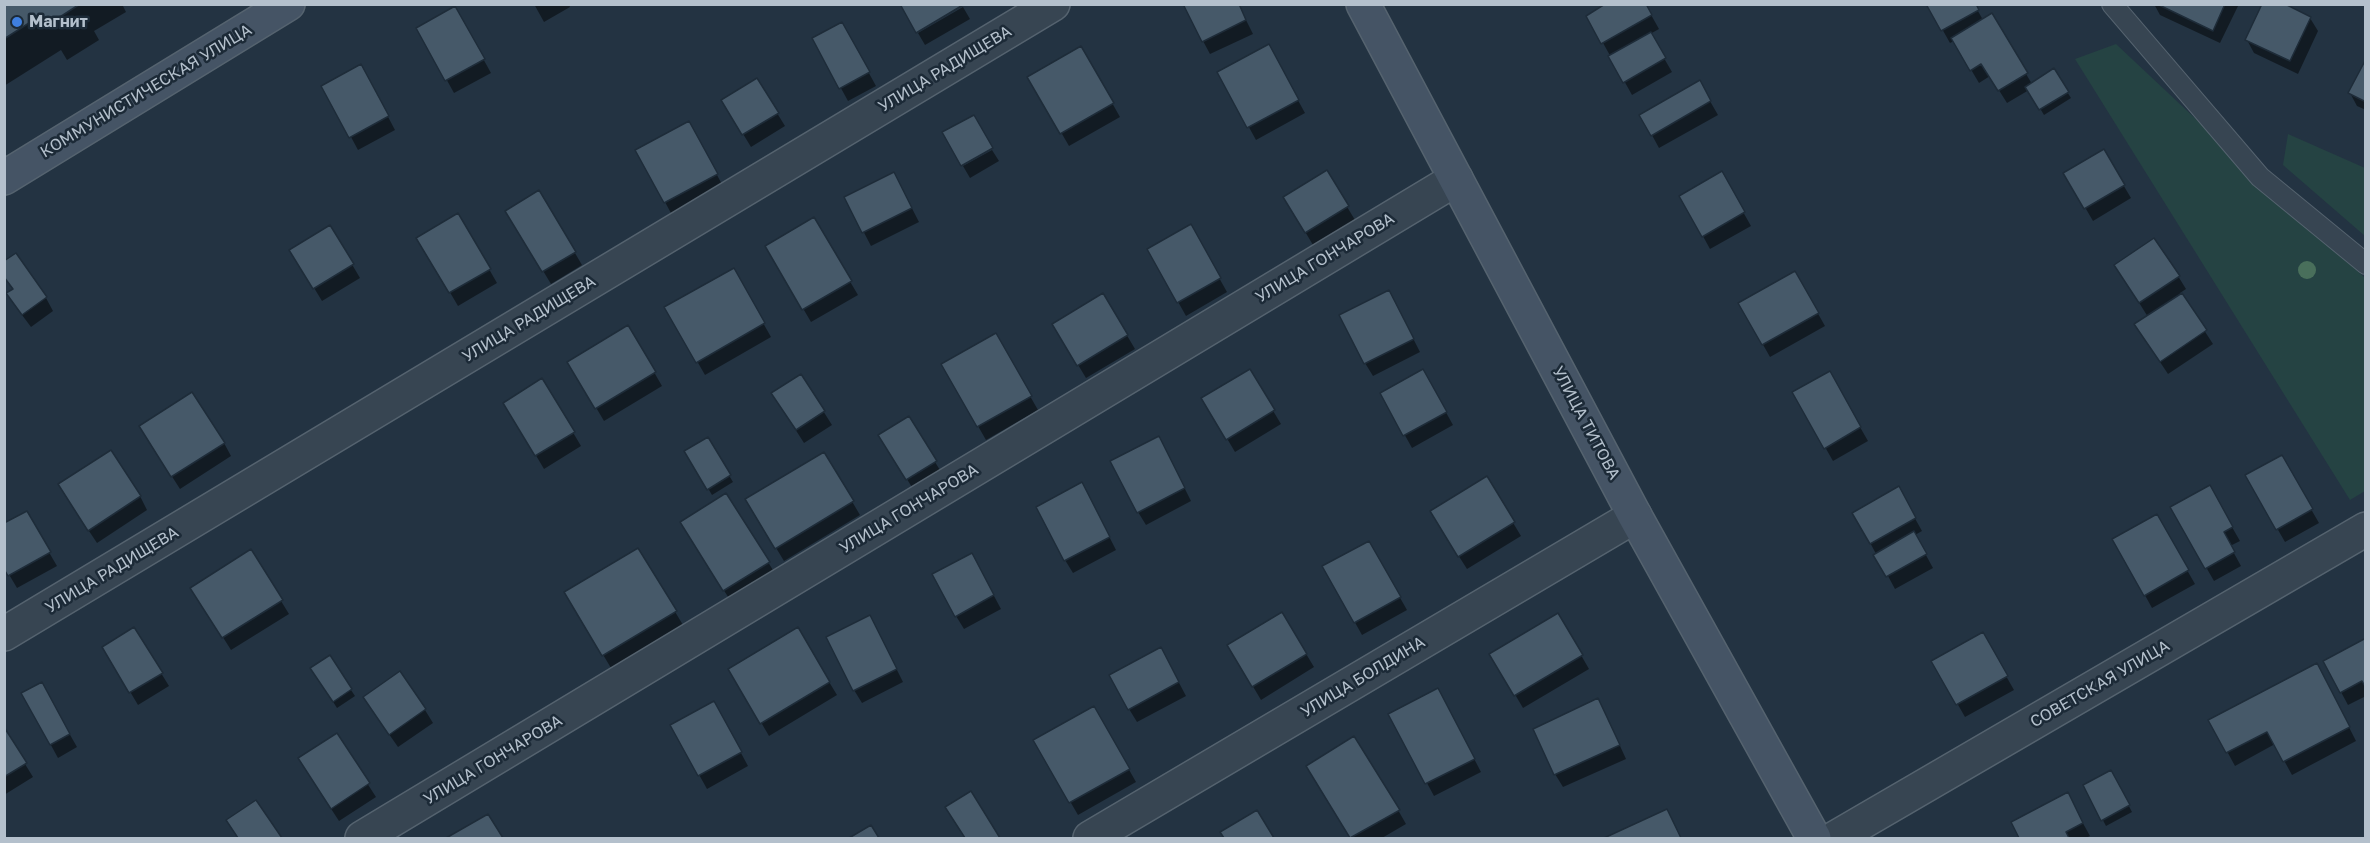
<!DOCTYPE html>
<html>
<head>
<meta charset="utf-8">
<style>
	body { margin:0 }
	#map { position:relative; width:2370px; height:843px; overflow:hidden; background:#233342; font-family:"Golos Text",sans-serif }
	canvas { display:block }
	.frame { position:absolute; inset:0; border:6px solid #b4c0cc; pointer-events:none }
</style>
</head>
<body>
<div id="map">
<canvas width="2370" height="843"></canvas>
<div class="frame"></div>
</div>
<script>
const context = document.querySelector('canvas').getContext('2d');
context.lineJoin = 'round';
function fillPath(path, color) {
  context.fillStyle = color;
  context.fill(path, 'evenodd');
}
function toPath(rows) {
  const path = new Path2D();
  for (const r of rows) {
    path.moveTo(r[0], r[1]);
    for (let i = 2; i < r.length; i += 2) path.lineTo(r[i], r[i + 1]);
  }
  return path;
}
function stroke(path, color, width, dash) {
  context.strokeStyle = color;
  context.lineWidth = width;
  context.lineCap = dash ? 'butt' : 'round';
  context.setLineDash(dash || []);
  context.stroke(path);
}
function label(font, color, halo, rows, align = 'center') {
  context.font = font + ' "Golos Text",sans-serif';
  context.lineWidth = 5;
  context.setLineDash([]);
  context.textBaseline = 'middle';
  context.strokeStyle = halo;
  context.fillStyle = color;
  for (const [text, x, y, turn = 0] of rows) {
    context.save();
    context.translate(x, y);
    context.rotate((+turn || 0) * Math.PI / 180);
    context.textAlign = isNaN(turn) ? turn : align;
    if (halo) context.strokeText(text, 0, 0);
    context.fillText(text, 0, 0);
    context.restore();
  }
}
const green = toPath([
	[2116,44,2365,278,2365,491,2350,500,2075,59],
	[2288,134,2365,168,2365,236,2283,165]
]);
const shadow = toPath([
	[4,4,122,4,126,12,94,31,99,40,67,60,61,50,4,86],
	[534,4,569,4,570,7,544,22],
	[1238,4,1253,34,1210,54,1203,41],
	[1645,4,1659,29,1650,34,1672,72,1632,95,1588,16],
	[1928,4,1974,4,1983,20,1991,15,2032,84,2053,70,2071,98,2044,115,2029,90,2007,103,1990,76,1979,83,1954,41,1950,43],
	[2154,4,2239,4,2220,43,2160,15],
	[963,7,970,19,925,45,918,33],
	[455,8,491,73,454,93,418,28],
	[2310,18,2318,31,2298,74,2254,53,2247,40],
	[842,24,876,86,848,101,814,39],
	[1268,46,1305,113,1256,140,1219,73],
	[1081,48,1120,117,1069,146,1029,77],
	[2366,62,2366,110,2357,106,2350,93],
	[368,79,395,130,358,150,351,137],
	[1699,82,1718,115,1659,148,1641,115],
	[723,101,777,113,785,126,751,147],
	[696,136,724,188,672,215,665,202],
	[992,150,999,161,970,178,963,166],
	[2103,151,2131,198,2093,221,2065,173],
	[1326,172,1355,220,1313,245,1285,198],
	[1721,173,1751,226,1710,249,1681,196],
	[901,187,919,222,871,246,846,198],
	[539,192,582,265,551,284,507,211],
	[458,215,497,283,458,306,418,238],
	[813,219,858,295,811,322,767,247],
	[1190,226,1227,292,1186,316,1149,250],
	[330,227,360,278,322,301,291,250],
	[2116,266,2178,276,2186,289,2180,293,2213,344,2168,374,2144,338,2148,317],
	[733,270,771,337,705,375,666,307],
	[1795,273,1825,326,1770,357,1740,304],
	[4,277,46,298,53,311,31,327,16,307,13,290],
	[1103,295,1135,349,1086,378,1054,325],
	[1396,305,1420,352,1373,376,1365,363],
	[628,327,662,386,604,421,569,362],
	[995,335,1038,410,986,440,943,365],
	[1249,371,1281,424,1235,452,1203,398],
	[1423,371,1453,425,1412,448,1382,394],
	[1829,373,1868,441,1833,461,1794,393],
	[801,376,832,425,804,443,781,407],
	[542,380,581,446,544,469,505,403],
	[148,439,224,443,231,456,180,489],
	[707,439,733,482,712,495,686,451],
	[888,449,935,462,943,475,915,492],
	[1166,451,1191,501,1146,525,1138,512],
	[824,454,860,515,784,561,747,500],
	[2281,457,2319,523,2285,542,2247,476],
	[1486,478,1521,536,1467,569,1439,525],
	[2209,487,2240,541,2230,546,2241,566,2214,581,2172,508],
	[1898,488,1922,531,1915,535,1933,568,1895,589,1854,513],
	[140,496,147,510,97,543,67,498],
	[1089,497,1116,550,1073,573,1065,560],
	[26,513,57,566,17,588,4,566],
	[2156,516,2195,584,2152,608,2114,539],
	[689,536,768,562,776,575,732,603],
	[1369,543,1407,610,1362,635,1324,567],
	[638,550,683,625,611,668,566,593],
	[979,568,1001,609,964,629,956,616],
	[200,601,281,601,289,614,231,650],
	[1282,614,1314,667,1261,700,1229,646],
	[1558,615,1589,669,1523,708,1491,654],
	[797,629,837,695,769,736,730,669],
	[877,630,903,682,862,703,854,690],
	[1982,634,2014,690,1965,717,1933,661],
	[2366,640,2366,696,2348,705,2341,692],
	[104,648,161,673,169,686,138,705],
	[329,657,355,696,337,708,315,674],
	[1168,662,1186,696,1137,722,1129,709],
	[2324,678,2356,741,2292,775,2275,744,2235,766,2210,720],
	[41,684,77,747,58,758,23,694],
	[1445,703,1481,772,1434,796,1390,715],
	[1094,708,1136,782,1078,815,1035,741],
	[372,710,425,710,433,723,398,747],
	[1605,713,1626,759,1563,787,1555,774],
	[721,716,748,766,707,789,672,726],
	[4,730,33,777,4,795],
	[336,735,376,797,339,821,307,772],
	[2111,772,2132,812,2106,826,2085,786],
	[1315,780,1398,810,1406,824,1382,838,1351,838],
	[256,802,280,838,239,838,236,834],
	[2074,807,2090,836,2086,838,2021,838,2013,823],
	[1666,811,1681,838,1608,838],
	[1257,812,1272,838,1225,838,1222,832],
	[488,816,501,838,449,838]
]);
const building = toPath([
	[4,4,80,4,46,26,40,16,4,39,4,4],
	[900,4,963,4,963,5,916,33,900,4],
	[1183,4,1239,4,1246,20,1202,42,1183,4],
	[1605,4,1646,4,1652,15,1601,44,1586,16,1605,4],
	[1926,4,1976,4,1979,10,1941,31,1926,4],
	[2157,4,2225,4,2213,31,2157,4],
	[2262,4,2285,4,2311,17,2290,61,2245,40,2262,4],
	[455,6,485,59,445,81,416,28,455,6],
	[1992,13,2028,73,1998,91,1981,64,1970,71,1951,38,1992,13],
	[842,22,870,72,839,89,812,38,842,22],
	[1651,32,1666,58,1623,83,1608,56,1651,32],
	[1269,44,1299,100,1247,128,1217,72,1269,44],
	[1081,46,1114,103,1060,134,1027,77,1081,46],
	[2366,59,2366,102,2348,93,2366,59],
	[361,64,389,116,349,138,321,86,361,64],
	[2054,68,2069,92,2039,110,2025,87,2054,68],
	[757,78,779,113,742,135,721,100,757,78],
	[1700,80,1711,101,1651,136,1639,115,1700,80],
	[974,115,993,148,961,166,942,132,974,115],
	[689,121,718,174,664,203,635,150,689,121],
	[2104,149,2125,185,2084,209,2063,173,2104,149],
	[1327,170,1349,206,1305,233,1283,197,1327,170],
	[1722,171,1745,212,1702,237,1679,196,1722,171],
	[894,172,912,208,862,233,844,197,894,172],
	[539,190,576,252,542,272,505,211,539,190],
	[458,213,491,269,449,293,416,238,458,213],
	[814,217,852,281,802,310,765,246,814,217],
	[1191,224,1221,278,1177,303,1147,249,1191,224],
	[330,225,354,264,313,289,289,250,330,225],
	[2154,238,2180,276,2139,303,2114,265,2154,238],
	[16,253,47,297,22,315,6,293,13,289,4,277,4,261,16,253],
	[734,268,765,323,696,363,664,307,734,268],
	[1795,271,1819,313,1762,345,1738,303,1795,271],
	[1389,290,1414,339,1364,364,1339,315,1389,290],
	[1103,293,1128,335,1077,366,1052,324,1103,293],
	[2182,293,2207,330,2160,362,2134,324,2182,293],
	[628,325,656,372,595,409,567,362,628,325],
	[996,333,1032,396,977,427,941,364,996,333],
	[1250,369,1275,410,1226,440,1201,398,1250,369],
	[1423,369,1447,412,1403,436,1380,393,1423,369],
	[1830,371,1861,427,1824,449,1792,392,1830,371],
	[801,374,825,411,796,430,771,393,801,374],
	[542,378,575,432,535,456,503,403,542,378],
	[192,392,225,443,171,477,139,426,192,392],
	[909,416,937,461,906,480,878,435,909,416],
	[1159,436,1185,488,1137,513,1110,461,1159,436],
	[708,437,731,475,707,490,684,451,708,437],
	[111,450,141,496,88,531,58,484,111,450],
	[824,452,854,501,775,549,745,499,824,452],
	[2282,455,2313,509,2276,530,2245,475,2282,455],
	[1487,476,1515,522,1458,557,1430,511,1487,476],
	[1082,482,1110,537,1064,561,1036,507,1082,482],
	[2210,485,2233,527,2224,532,2235,552,2205,569,2170,507,2210,485],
	[1899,486,1916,518,1870,544,1852,513,1899,486],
	[726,493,770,562,723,591,680,522,726,493],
	[27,511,51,552,8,576,4,569,4,523,27,511],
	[2157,514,2189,570,2144,596,2112,539,2157,514],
	[1914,531,1927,554,1886,577,1873,555,1914,531],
	[1369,541,1401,597,1354,623,1322,566,1369,541],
	[638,548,677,611,602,656,564,592,638,548],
	[251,549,283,600,222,638,190,588,251,549],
	[972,553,994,595,955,617,932,574,972,553],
	[1282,612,1307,654,1252,687,1227,645,1282,612],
	[1558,613,1583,655,1514,696,1489,654,1558,613],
	[870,615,897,669,853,691,826,637,870,615],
	[134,627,163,673,129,693,102,647,134,627],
	[798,627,830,682,760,724,728,669,798,627],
	[1983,632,2008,676,1956,705,1931,661,1983,632],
	[2366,638,2366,688,2362,681,2340,693,2323,661,2366,638],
	[1161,647,1179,682,1128,710,1109,675,1161,647],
	[330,655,352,689,333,702,310,668,330,655],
	[2317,663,2350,727,2283,762,2267,732,2226,753,2208,720,2317,663],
	[400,671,426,709,389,735,363,697,400,671],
	[42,682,70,734,50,745,21,693,42,682],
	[1438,688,1475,759,1425,784,1388,714,1438,688],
	[1598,698,1620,745,1554,775,1533,729,1598,698],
	[714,701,742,752,698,776,670,725,714,701],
	[1094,706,1130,769,1069,803,1033,740,1094,706],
	[4,727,27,763,4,777,4,727],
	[337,733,370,783,331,809,298,758,337,733],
	[1354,736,1400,810,1350,838,1306,766,1354,736],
	[2111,770,2130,805,2101,821,2083,785,2111,770],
	[971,791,1000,838,965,838,945,807,971,791],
	[2068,792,2083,823,2066,832,2069,838,2019,838,2011,822,2068,792],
	[256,800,282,838,238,838,226,820,256,800],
	[1667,809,1681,838,1604,838,1667,809],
	[1257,810,1274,838,1224,838,1220,832,1257,810],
	[488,814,503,838,446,838,488,814],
	[871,825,879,838,849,838,871,825]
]);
const lane = toPath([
	[2112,4,2260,177,2366,264]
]);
const street = toPath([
	[4,634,1053,4],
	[362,838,1456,179],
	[1090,838,1635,516],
	[1835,838,2366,529]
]);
const secondary = toPath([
	[1363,4,1635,516,1814,838],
	[4,178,288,4]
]);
const trees = [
	[2307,270]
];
const markers = [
	[17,22,6,"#3f7fe0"]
];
const poiNames = [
	["Магнит",29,22]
];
const streetNames = [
	["УЛИЦА РАДИЩЕВА",945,69,-31],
	["КОММУНИСТИЧЕСКАЯ УЛИЦА",146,91,-31],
	["УЛИЦА ГОНЧАРОВА",1325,258,-31],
	["УЛИЦА РАДИЩЕВА",529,319,-31],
	["УЛИЦА ТИТОВА",1586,423,62],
	["УЛИЦА ГОНЧАРОВА",909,509,-31],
	["УЛИЦА РАДИЩЕВА",112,570,-31],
	["УЛИЦА БОЛДИНА",1363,677,-31],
	["СОВЕТСКАЯ УЛИЦА",2100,684,-30],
	["УЛИЦА ГОНЧАРОВА",493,760,-31]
];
fillPath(green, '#254343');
fillPath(shadow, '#0007');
fillPath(building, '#465969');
stroke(building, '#1e2c39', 1.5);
stroke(lane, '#55636f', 22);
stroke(street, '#55636f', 36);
stroke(secondary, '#55636f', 36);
stroke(lane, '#374552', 20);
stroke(street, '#374552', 33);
stroke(secondary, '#455465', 33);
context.fillStyle = '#496f5b';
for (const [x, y] of trees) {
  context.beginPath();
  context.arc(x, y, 9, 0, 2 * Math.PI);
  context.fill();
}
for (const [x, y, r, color] of markers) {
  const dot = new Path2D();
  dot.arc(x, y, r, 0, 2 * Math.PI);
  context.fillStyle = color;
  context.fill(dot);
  stroke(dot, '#1c2a37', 2);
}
label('bold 16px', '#b4c0cc', '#1c2a37', poiNames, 'left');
label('16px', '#b4c0cc', '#1c2a37', streetNames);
</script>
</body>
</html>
